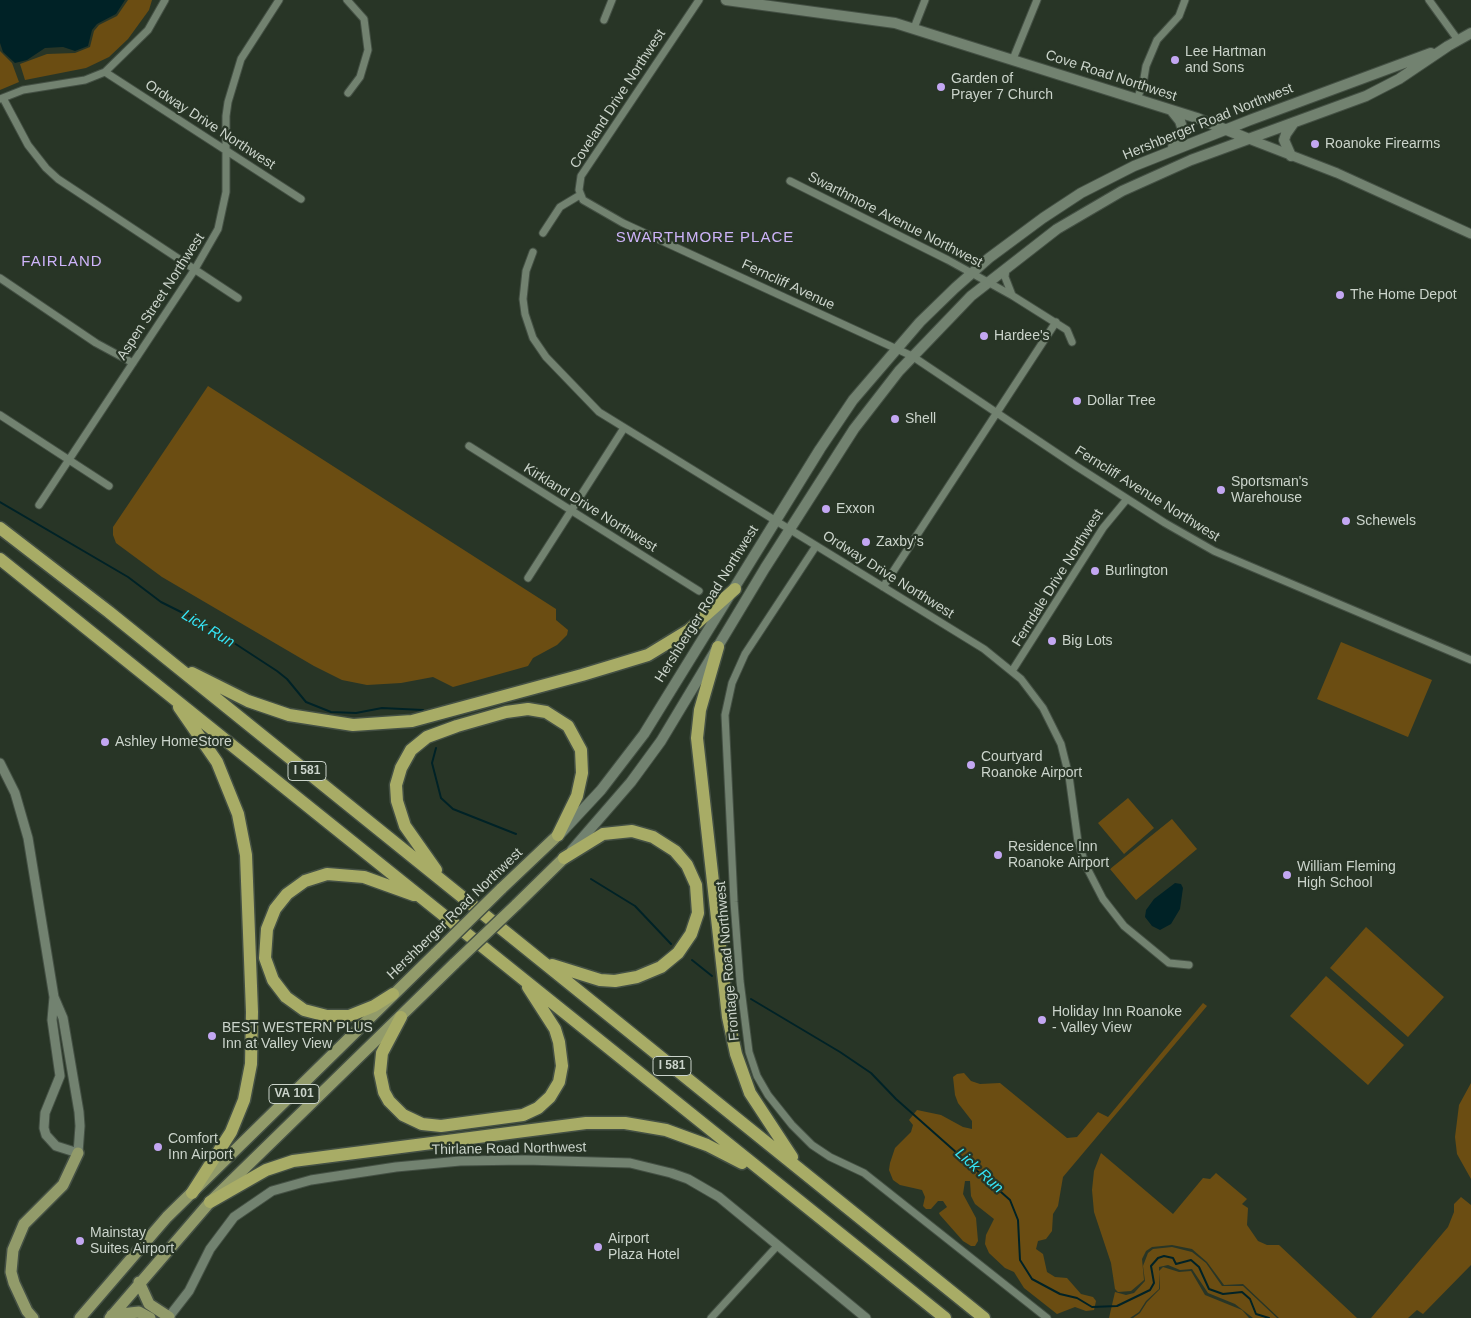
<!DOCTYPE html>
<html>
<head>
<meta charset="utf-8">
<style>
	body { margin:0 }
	canvas { display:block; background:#283526 }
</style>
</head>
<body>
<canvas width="1471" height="1318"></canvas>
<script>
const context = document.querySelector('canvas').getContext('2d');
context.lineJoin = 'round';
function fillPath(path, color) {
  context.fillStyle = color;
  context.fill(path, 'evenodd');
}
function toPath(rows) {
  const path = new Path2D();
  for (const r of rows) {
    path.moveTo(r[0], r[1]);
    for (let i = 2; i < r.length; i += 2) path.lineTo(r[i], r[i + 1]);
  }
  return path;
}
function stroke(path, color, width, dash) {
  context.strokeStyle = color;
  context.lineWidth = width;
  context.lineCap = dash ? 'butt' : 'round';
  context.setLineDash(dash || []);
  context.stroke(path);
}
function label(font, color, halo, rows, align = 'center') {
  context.font = font + ' Helvetica,sans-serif';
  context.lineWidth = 4.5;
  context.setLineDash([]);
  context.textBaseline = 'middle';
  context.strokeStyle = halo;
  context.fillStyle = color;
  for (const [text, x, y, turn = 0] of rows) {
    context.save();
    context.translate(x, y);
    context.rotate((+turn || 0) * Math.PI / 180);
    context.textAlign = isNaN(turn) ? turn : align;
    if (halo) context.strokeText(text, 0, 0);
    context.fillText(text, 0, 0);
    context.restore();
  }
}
const green = toPath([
	[128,0,152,0,149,10,128,39,109,57,86,68,25,80,20,64,47,54,75,53,90,47,94,31,99,25,117,16],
	[0,51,12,63,19,82,0,90],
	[208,386,556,609,556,620,568,630,567,635,557,645,533,658,528,666,453,687,433,677,401,683,367,685,342,680,314,666,162,577,116,543,113,535,113,527],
	[1341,642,1432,680,1408,737,1317,699],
	[1128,798,1154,828,1124,854,1098,823],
	[1172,819,1197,849,1136,900,1110,869],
	[1366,927,1444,997,1408,1037,1330,968],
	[1326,976,1404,1045,1368,1085,1290,1016],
	[1203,1003,1207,1006,1063,1177,1058,1206,1053,1214,1052,1231,1046,1239,1038,1241,1036,1249,1043,1254,1047,1272,1055,1277,1067,1278,1081,1294,1093,1297,1096,1301,1094,1310,1086,1311,1075,1307,1057,1314,1024,1288,1014,1272,1005,1268,989,1253,985,1244,986,1235,994,1219,975,1204,971,1196,970,1181,965,1181,963,1194,976,1218,978,1241,975,1246,971,1246,963,1241,940,1215,939,1213,947,1207,943,1201,938,1201,931,1209,926,1209,923,1206,925,1197,922,1190,900,1185,893,1180,889,1170,890,1163,895,1148,911,1132,913,1125,909,1120,917,1110,941,1115,963,1127,972,1129,972,1121,958,1103,955,1095,953,1077,957,1074,964,1073,971,1081,980,1084,1000,1083,1067,1138,1077,1137,1098,1112,1108,1117],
	[1471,1083,1471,1179,1457,1154,1455,1137,1459,1105],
	[1101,1153,1173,1214,1203,1178,1210,1179,1216,1173,1247,1199,1242,1204,1248,1208,1247,1225,1258,1241,1267,1245,1279,1245,1357,1318,1279,1318,1243,1284,1224,1285,1207,1262,1192,1249,1172,1245,1152,1247,1146,1251,1142,1259,1144,1280,1131,1291,1118,1292,1115,1289,1111,1263,1094,1212,1092,1190,1094,1171],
	[1461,1197,1471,1205,1471,1265,1423,1314,1417,1310,1408,1318,1371,1318,1448,1227,1454,1212,1454,1204],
	[1172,1247,1192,1252,1206,1263,1222,1286,1243,1286,1277,1318,1253,1318,1235,1304,1208,1293,1192,1269,1180,1270,1168,1265,1159,1267,1159,1289,1146,1301,1139,1312,1130,1318,1109,1318,1115,1292,1126,1295,1134,1293,1145,1281,1143,1266,1148,1253,1153,1249],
	[1163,1267,1179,1272,1191,1271,1205,1295,1242,1310,1249,1318,1133,1318,1140,1313,1147,1302,1160,1289,1159,1271]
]);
const water = toPath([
	[0,0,125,0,116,14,97,24,92,30,88,46,75,51,63,47,45,48,27,60,15,63,3,52,0,43],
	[1175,883,1181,884,1183,888,1180,909,1171,924,1160,930,1152,926,1145,917,1146,910,1154,899]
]);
const stream = toPath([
	[0,502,128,577,161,602,205,624,277,671,287,679,306,702,331,712,356,713,382,708,423,710],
	[436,748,432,763,441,798,453,809,516,834],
	[591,879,635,906,671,944],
	[692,960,712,976],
	[751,999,840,1052,871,1073,896,1099,1010,1200,1018,1220,1020,1260,1032,1279,1060,1294,1077,1298,1092,1307,1117,1306,1150,1290,1154,1283,1151,1266,1158,1258,1164,1256,1173,1258,1176,1264,1191,1260,1199,1267,1209,1289,1223,1294,1242,1292,1250,1299,1256,1314,1269,1318]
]);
const minor = toPath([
	[347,0,364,19,368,50,360,77,348,93],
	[699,0,581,176,579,190,583,200,623,223,912,356,1076,466,1165,523,1214,551,1471,660],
	[1429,0,1458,40],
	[604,20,612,0],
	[914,28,925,0],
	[1013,59,1037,0],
	[105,72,301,199],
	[3,98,28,145,46,168,58,179,238,298],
	[0,99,23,90,85,80,105,72,148,30,165,0],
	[1137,99,1143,84,1146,66,1157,40,1179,16,1185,0],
	[790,181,948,260,1013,296,1067,330,1072,342],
	[543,233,560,207,580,195],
	[533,252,526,271,523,299,525,314,533,338,546,357,599,412,984,649,1021,679,1043,708,1061,744,1069,776,1078,842,1086,866,1103,899,1124,926,1169,963,1189,965],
	[1006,268,1005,277,1012,295],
	[0,278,96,343,133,363],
	[0,415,109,486],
	[469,446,699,591],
	[39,505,195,269,218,229,226,192,226,116,228,102,241,59,279,0],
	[816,546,745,654,732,683,725,715,734,902,740,981,749,1052,757,1076,768,1095,792,1125,812,1145,830,1157,864,1173,1047,1318],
	[528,578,624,428],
	[883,587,1056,322],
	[1012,671,1103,528,1127,499],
	[711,1318,778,1245]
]);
const tertiary = toPath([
	[1249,139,1337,173,1471,234],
	[0,763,15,793,28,838,54,997,63,1018,79,1112,80,1126,78,1153,56,1146,46,1135,44,1128,45,1113,60,1076,52,1020,54,997],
	[168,1318,189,1291,210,1249,234,1217,272,1191,311,1180,396,1167,460,1161,525,1160,630,1163,671,1173,688,1179,719,1197,866,1318]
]);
const secondary = toPath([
	[726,0,895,23,1197,118,1249,139],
	[1172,111,1180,121,1183,130,1181,139,1173,147],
	[1291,156,1284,140,1286,134,1293,124],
	[561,833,601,790,644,734,820,449,853,400,920,322,955,288,989,258,1043,218,1081,193,1134,166,1250,120,1431,53],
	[572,850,631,782,661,741,765,568,854,429,899,371,971,296,1057,229,1122,191,1191,160,1366,96,1399,79,1448,46,1471,33]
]);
const primary = toPath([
	[501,889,558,835],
	[516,905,564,858],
	[139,1282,149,1304,169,1317],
	[112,1315,139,1312,150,1318],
	[33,1318,27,1311,14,1283,11,1272,13,1250,24,1224,63,1185,78,1153],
	[80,1318,167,1217,436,953],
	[110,1318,210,1202,455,963]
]);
const motorway = toPath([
	[0,528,109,612,984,1318],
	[0,559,945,1318],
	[718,647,700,710,697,738,728,1017,736,1054,750,1093,792,1157],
	[192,673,248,701,289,715,353,725,412,721,582,675,648,655,689,630,735,589],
	[179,707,217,762,238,814,246,855,252,1012,251,1064,244,1100,231,1132,192,1193],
	[436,870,405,826,397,801,396,785,401,768,411,750,427,737,457,726,506,712,528,709,546,712,568,726,581,750,582,773,577,796,558,835],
	[552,965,600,980,615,981,637,977,661,967,678,953,691,934,698,913,696,885,687,865,675,851,653,837,632,831,603,834,564,858],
	[393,994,374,1006,349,1016,327,1016,304,1010,286,997,273,980,265,958,267,929,275,909,287,894,305,881,327,874,364,877,414,895],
	[401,1017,382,1053,380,1073,384,1092,389,1101,403,1115,422,1124,441,1126,523,1115,538,1108,550,1097,559,1082,562,1066,559,1042,555,1029,528,987],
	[210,1202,266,1170,293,1161,586,1123,625,1123,666,1130,707,1145,742,1163]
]);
const primaryBridge = toPath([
	[436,953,501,889],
	[455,963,516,905]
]);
const markers = [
	[1175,60,5,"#c3a7f2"],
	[941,87,5,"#c3a7f2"],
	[1315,144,5,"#c3a7f2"],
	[1340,295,5,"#c3a7f2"],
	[984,336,5,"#c3a7f2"],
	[1077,401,5,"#c3a7f2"],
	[895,419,5,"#c3a7f2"],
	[1221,490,5,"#c3a7f2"],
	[826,509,5,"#c3a7f2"],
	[1346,521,5,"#c3a7f2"],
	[866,542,5,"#c3a7f2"],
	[1095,571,5,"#c3a7f2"],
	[1052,641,5,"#c3a7f2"],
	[105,742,5,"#c3a7f2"],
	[971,765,5,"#c3a7f2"],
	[998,855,5,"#c3a7f2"],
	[1287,875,5,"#c3a7f2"],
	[1042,1020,5,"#c3a7f2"],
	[212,1036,5,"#c3a7f2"],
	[158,1147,5,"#c3a7f2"],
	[80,1241,5,"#c3a7f2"],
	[598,1247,5,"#c3a7f2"]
];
const shields = [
	[307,771,38],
	[672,1066,38],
	[294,1094,50]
];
const shieldNames = [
	["I 581",307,771],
	["I 581",672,1066],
	["VA 101",294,1094]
];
const poiNames = [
	["Lee Hartman",1185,52],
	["and Sons",1185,68],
	["Garden of",951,79],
	["Prayer 7 Church",951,95],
	["Roanoke Firearms",1325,144],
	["The Home Depot",1350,295],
	["Hardee's",994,336],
	["Dollar Tree",1087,401],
	["Shell",905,419],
	["Sportsman's",1231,482],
	["Warehouse",1231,498],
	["Exxon",836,509],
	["Schewels",1356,521],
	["Zaxby's",876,542],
	["Burlington",1105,571],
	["Big Lots",1062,641],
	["Ashley HomeStore",115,742],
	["Courtyard",981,757],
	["Roanoke Airport",981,773],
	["Residence Inn",1008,847],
	["Roanoke Airport",1008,863],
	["William Fleming",1297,867],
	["High School",1297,883],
	["Holiday Inn Roanoke",1052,1012],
	["- Valley View",1052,1028],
	["BEST WESTERN PLUS",222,1028],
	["Inn at Valley View",222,1044],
	["Comfort",168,1139],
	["Inn Airport",168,1155],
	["Mainstay",90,1233],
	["Suites Airport",90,1249],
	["Airport",608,1239],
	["Plaza Hotel",608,1255]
];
const streetNames = [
	["Cove Road Northwest",1111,76,18],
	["Coveland Drive Northwest",618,99,-57],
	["Hershberger Road Northwest",1208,122,-22],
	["Ordway Drive Northwest",210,125,33],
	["Swarthmore Avenue Northwest",895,220,27],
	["Ferncliff Avenue",788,285,25],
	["Aspen Street Northwest",161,297,-57],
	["Ferncliff Avenue Northwest",1147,494,32],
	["Kirkland Drive Northwest",590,508,32],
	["Ordway Drive Northwest",888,575,32],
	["Ferndale Drive Northwest",1058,578,-58],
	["Hershberger Road Northwest",707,604,-58],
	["Hershberger Road Northwest",455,914,-44],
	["Frontage Road Northwest",728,961,-95],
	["Thirlane Road Northwest",509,1149,-1]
];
const neighbourhoodNames = [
	["SWARTHMORE PLACE",705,238],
	["FAIRLAND",62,262]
];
const waterNames = [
	["Lick Run",208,629,31],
	["Lick Run",979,1171,42]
];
fillPath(green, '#6b4d12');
fillPath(water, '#002226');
stroke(stream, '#002226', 2);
stroke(minor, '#445044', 9);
stroke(tertiary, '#445044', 11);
stroke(secondary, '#445044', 12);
stroke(primary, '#445044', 14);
stroke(motorway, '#445044', 15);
stroke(minor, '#728270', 7);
stroke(tertiary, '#728270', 9);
stroke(secondary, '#728270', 10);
stroke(primary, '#929b6a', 11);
stroke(motorway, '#a8ac66', 12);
stroke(primaryBridge, '#445044', 14, []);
stroke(primaryBridge, '#929b6a', 11);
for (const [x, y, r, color] of markers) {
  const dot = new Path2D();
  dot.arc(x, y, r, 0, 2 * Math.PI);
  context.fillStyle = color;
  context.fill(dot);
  stroke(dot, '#283526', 2);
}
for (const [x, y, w] of shields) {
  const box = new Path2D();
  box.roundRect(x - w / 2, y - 9.5, w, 19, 4);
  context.fillStyle = '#283526';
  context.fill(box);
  stroke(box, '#cbd4cb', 1);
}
label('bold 12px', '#cbd4cb', null, shieldNames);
label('14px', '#cbd4cb', '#283526', poiNames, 'left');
label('14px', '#cbd4cb', '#283526', streetNames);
context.letterSpacing = '1px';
label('15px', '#ceb4fa', '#283526', neighbourhoodNames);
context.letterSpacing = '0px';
label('italic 15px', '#35e5f7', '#283526', waterNames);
</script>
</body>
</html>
